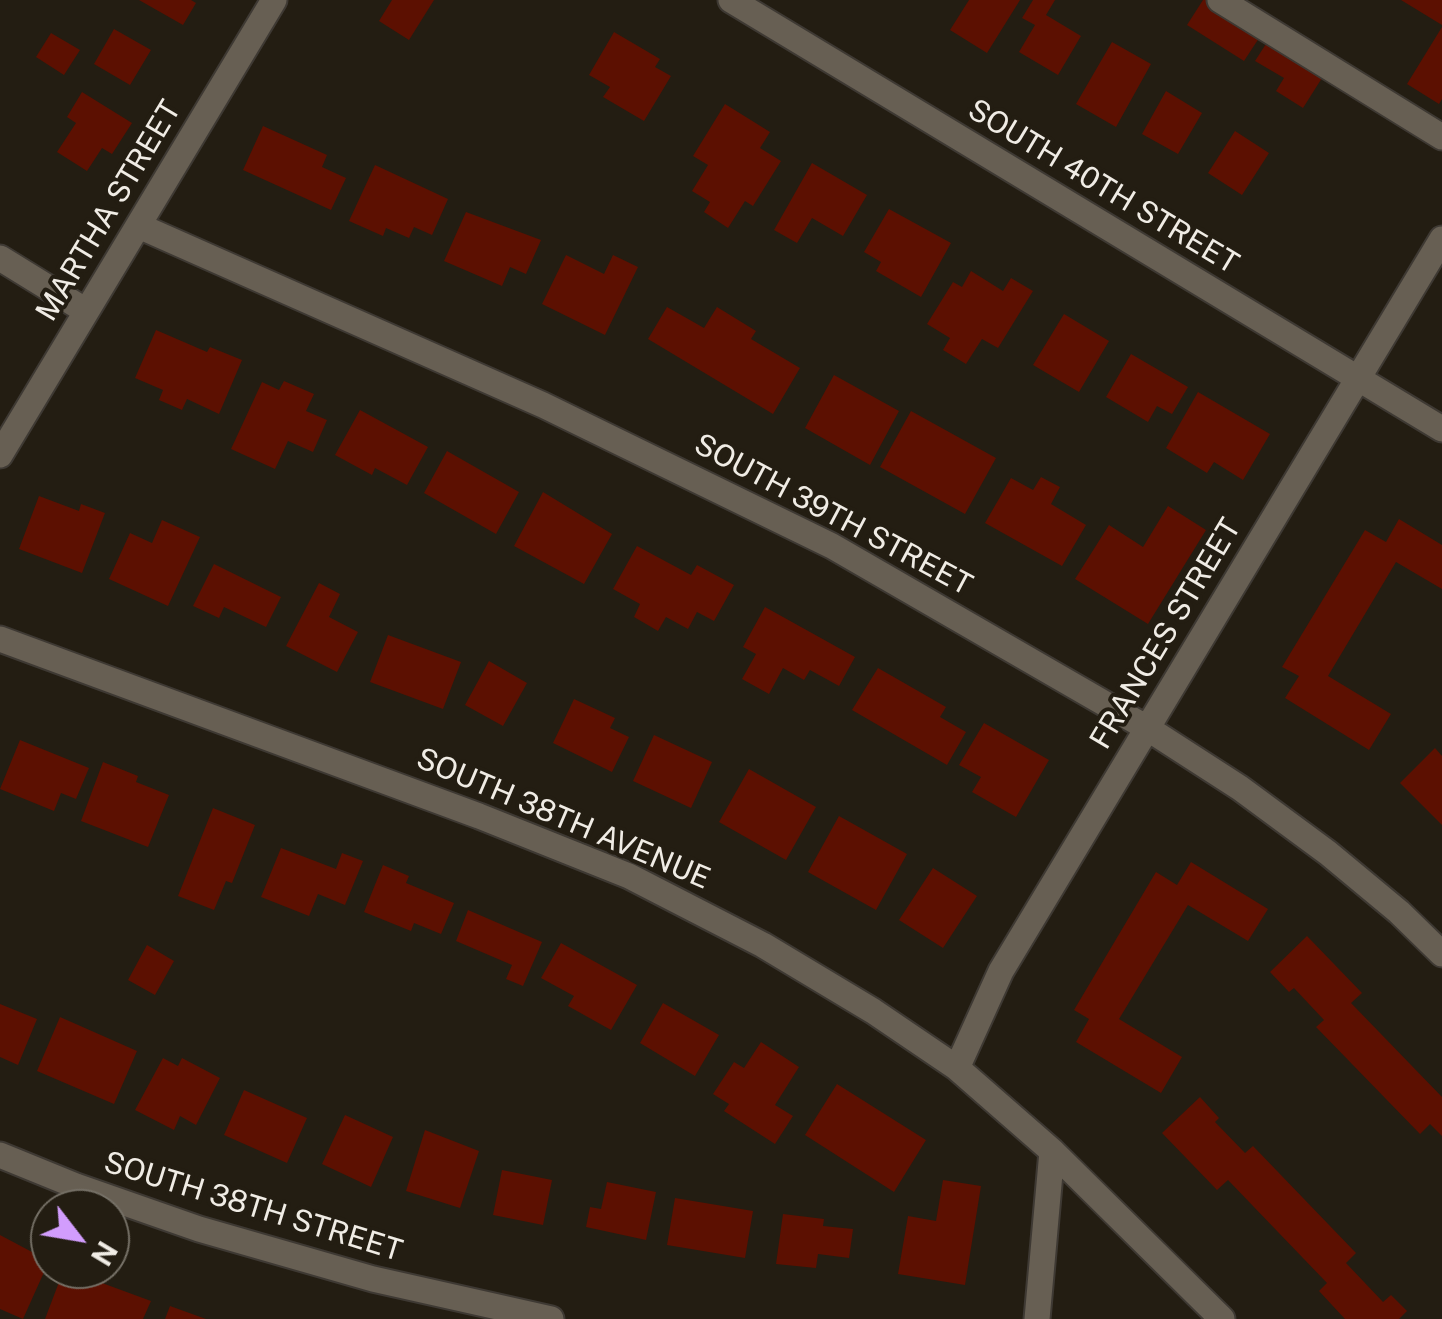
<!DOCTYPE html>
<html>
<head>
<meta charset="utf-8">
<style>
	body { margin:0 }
	#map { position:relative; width:1442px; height:1319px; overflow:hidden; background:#231d12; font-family:"Public Sans",sans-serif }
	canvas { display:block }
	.north { position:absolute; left:30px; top:1189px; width:100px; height:100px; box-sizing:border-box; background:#231d12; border:2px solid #757066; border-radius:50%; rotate:121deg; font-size:28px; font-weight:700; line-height:40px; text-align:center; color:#f0ece5 }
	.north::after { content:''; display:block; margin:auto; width:35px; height:45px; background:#d29dfd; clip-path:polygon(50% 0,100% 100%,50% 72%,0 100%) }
</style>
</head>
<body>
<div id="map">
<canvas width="1442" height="1319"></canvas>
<div class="north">N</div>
</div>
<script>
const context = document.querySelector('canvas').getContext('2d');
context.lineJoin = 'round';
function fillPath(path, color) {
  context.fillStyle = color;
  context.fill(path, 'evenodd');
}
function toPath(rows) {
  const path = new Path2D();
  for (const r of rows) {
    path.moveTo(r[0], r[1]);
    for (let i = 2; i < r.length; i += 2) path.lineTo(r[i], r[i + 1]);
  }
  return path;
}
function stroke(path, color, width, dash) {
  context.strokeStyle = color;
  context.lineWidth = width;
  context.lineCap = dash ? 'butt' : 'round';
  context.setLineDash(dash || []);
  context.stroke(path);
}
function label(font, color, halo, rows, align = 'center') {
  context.font = font + ' "Public Sans",sans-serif';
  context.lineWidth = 8;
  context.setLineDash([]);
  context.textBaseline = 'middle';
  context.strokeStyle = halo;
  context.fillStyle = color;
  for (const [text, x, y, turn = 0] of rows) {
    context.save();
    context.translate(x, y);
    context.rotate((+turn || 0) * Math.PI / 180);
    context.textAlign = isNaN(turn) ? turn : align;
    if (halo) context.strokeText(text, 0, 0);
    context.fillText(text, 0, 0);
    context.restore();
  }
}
const building = toPath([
	[139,0,191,0,196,3,183,25],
	[392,0,434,0,409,40,379,21],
	[969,0,1020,0,987,53,950,30],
	[1033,0,1055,0,1046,15,1081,36,1058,75,1019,52,1035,25,1022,18],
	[1203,0,1220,0,1265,29,1244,61,1187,25],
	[1401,0,1442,0,1442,25],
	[1442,27,1442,99,1439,104,1407,84],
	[114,29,151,50,130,85,94,64],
	[614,32,660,59,655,67,671,76,644,121,603,97,610,87,589,75],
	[51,33,80,50,64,75,36,57],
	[1273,33,1296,62,1322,78,1303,108,1276,91,1284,78,1255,61],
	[1112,42,1151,64,1116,127,1076,104],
	[1166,91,1202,113,1178,154,1142,134],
	[82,92,132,123,112,154,102,148,87,171,57,152,76,123,67,117],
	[725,104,770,132,760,148,781,161,753,206,745,201,728,228,704,212,710,202,692,191,708,165,693,156],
	[263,126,327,155,322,167,346,178,331,210,243,170],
	[1235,131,1269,153,1242,195,1208,173],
	[812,163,867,195,843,236,812,218,797,243,774,230],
	[375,165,448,199,432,235,414,227,409,238,386,228,383,236,349,221],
	[889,209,951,243,921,297,876,271,881,262,864,252],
	[466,212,541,240,526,274,510,267,502,286,444,261],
	[566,255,604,274,613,255,638,267,605,335,542,304],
	[971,271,1003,291,1011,278,1033,291,998,348,982,339,966,364,943,350,950,338,927,324,953,282,962,287],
	[667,307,704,328,717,307,756,331,751,339,800,368,773,414,648,339],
	[1064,314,1109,341,1079,392,1033,365],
	[156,330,207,352,210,347,242,360,219,414,187,399,182,410,159,400,163,390,135,378],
	[1131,354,1188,387,1172,414,1157,406,1148,422,1106,397],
	[834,375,899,411,870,465,805,428],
	[284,381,314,394,306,411,327,420,313,452,288,441,275,469,231,449,262,382,279,390],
	[1198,392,1270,434,1243,480,1214,462,1207,473,1166,448],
	[360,410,428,447,407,485,375,468,372,475,335,455],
	[911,411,996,458,965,514,880,467],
	[447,451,519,492,496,534,424,493],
	[1041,477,1060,487,1051,504,1086,525,1062,566,985,523,1011,478,1033,490],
	[543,492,612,534,584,584,514,546],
	[39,496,79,511,81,504,105,513,82,573,19,549],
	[1168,506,1206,530,1148,624,1075,579,1109,525,1143,547],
	[1399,519,1442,545,1442,589,1396,562,1328,676,1391,714,1369,750,1285,698,1299,676,1282,667,1365,530,1386,542],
	[162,520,200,537,168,606,109,579,130,533,152,543],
	[637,546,691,575,697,565,734,585,714,621,697,612,688,629,666,617,658,631,634,617,640,604,613,589],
	[214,564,281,597,266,627,224,607,219,618,193,606],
	[319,583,340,594,329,617,358,632,337,672,286,646],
	[765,607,855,657,839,686,810,670,804,680,783,668,769,694,742,679,756,654,743,647],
	[388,635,461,662,443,709,370,682],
	[489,661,527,683,503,726,465,705],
	[878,668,946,707,940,717,966,732,947,765,852,710],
	[574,699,615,718,610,728,629,737,612,772,553,743],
	[984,723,1049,760,1016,817,972,792,981,777,959,765],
	[654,735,712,762,691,808,633,781],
	[20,740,89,768,76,799,61,793,54,811,0,789],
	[1435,748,1442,756,1442,825,1400,783],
	[103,762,138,776,136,782,169,795,148,847,81,821],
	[749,769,816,807,786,860,719,822],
	[213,808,255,825,232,883,226,881,214,910,178,896],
	[839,816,907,854,876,910,808,872],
	[281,848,336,869,342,853,363,861,345,905,318,894,309,916,261,897],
	[1191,862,1268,909,1248,941,1188,905,1119,1019,1182,1057,1161,1093,1076,1042,1089,1019,1074,1010,1156,872,1177,885],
	[383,865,409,876,406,883,454,903,441,934,414,923,411,931,364,912],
	[933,868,977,896,943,948,899,920],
	[468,910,542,942,523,986,506,979,512,965,456,941],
	[1307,936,1362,993,1351,1003,1442,1097,1442,1136,1430,1124,1420,1134,1316,1027,1324,1020,1294,988,1289,992,1270,972],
	[561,943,637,985,611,1030,568,1006,574,996,541,978],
	[147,945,174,961,155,995,128,980],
	[663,1003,719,1035,695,1076,640,1043],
	[0,1004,37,1019,18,1065,0,1057],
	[60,1017,137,1051,114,1104,37,1071],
	[761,1042,799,1067,775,1105,793,1116,775,1144,724,1111,729,1104,713,1094,734,1062,744,1068],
	[163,1058,178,1066,182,1058,220,1078,196,1125,180,1116,174,1130,135,1110],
	[837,1084,926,1140,894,1192,805,1135],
	[244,1090,307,1118,287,1163,224,1135],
	[1200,1097,1219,1118,1215,1122,1245,1153,1253,1146,1356,1253,1346,1263,1383,1302,1391,1295,1407,1311,1399,1319,1345,1319,1319,1291,1327,1283,1228,1180,1217,1190,1162,1133],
	[345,1115,393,1137,371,1187,322,1164],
	[425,1130,479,1151,460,1208,406,1191],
	[502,1170,552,1180,543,1225,493,1215],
	[943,1180,981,1186,965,1285,898,1274,908,1216,936,1221],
	[607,1182,656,1192,646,1240,586,1227,590,1207,601,1209],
	[675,1198,753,1211,745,1258,667,1245],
	[783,1214,824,1219,823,1226,853,1229,849,1258,818,1254,816,1268,776,1264],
	[0,1235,49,1261,23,1319,0,1309],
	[64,1269,151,1301,143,1319,45,1319],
	[170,1306,206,1319,165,1319]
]);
const minor = toPath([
	[731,0,1442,429],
	[1220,0,1442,137],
	[139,226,543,405,832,546,1147,728,1240,788,1328,853,1399,912,1442,954],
	[0,258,86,311],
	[0,455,274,0],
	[0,639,479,816,629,876,763,945,873,1011,957,1068,1052,1151,1222,1319],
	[957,1068,1001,971,1442,239],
	[0,1155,76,1186,199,1229,373,1279,551,1319],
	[1037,1319,1052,1151]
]);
const streetNames = [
	["SOUTH 40TH STREET",1103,187,31],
	["MARTHA STREET",109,211,-59],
	["SOUTH 39TH STREET",833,515,28],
	["FRANCES STREET",1166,634,-59],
	["SOUTH 38TH AVENUE",563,819,23],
	["SOUTH 38TH STREET",253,1207,17]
];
fillPath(building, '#5c1001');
stroke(minor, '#3e3933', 29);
stroke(minor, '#675f53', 25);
label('30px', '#f0ece5', '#231d12', streetNames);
</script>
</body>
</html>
